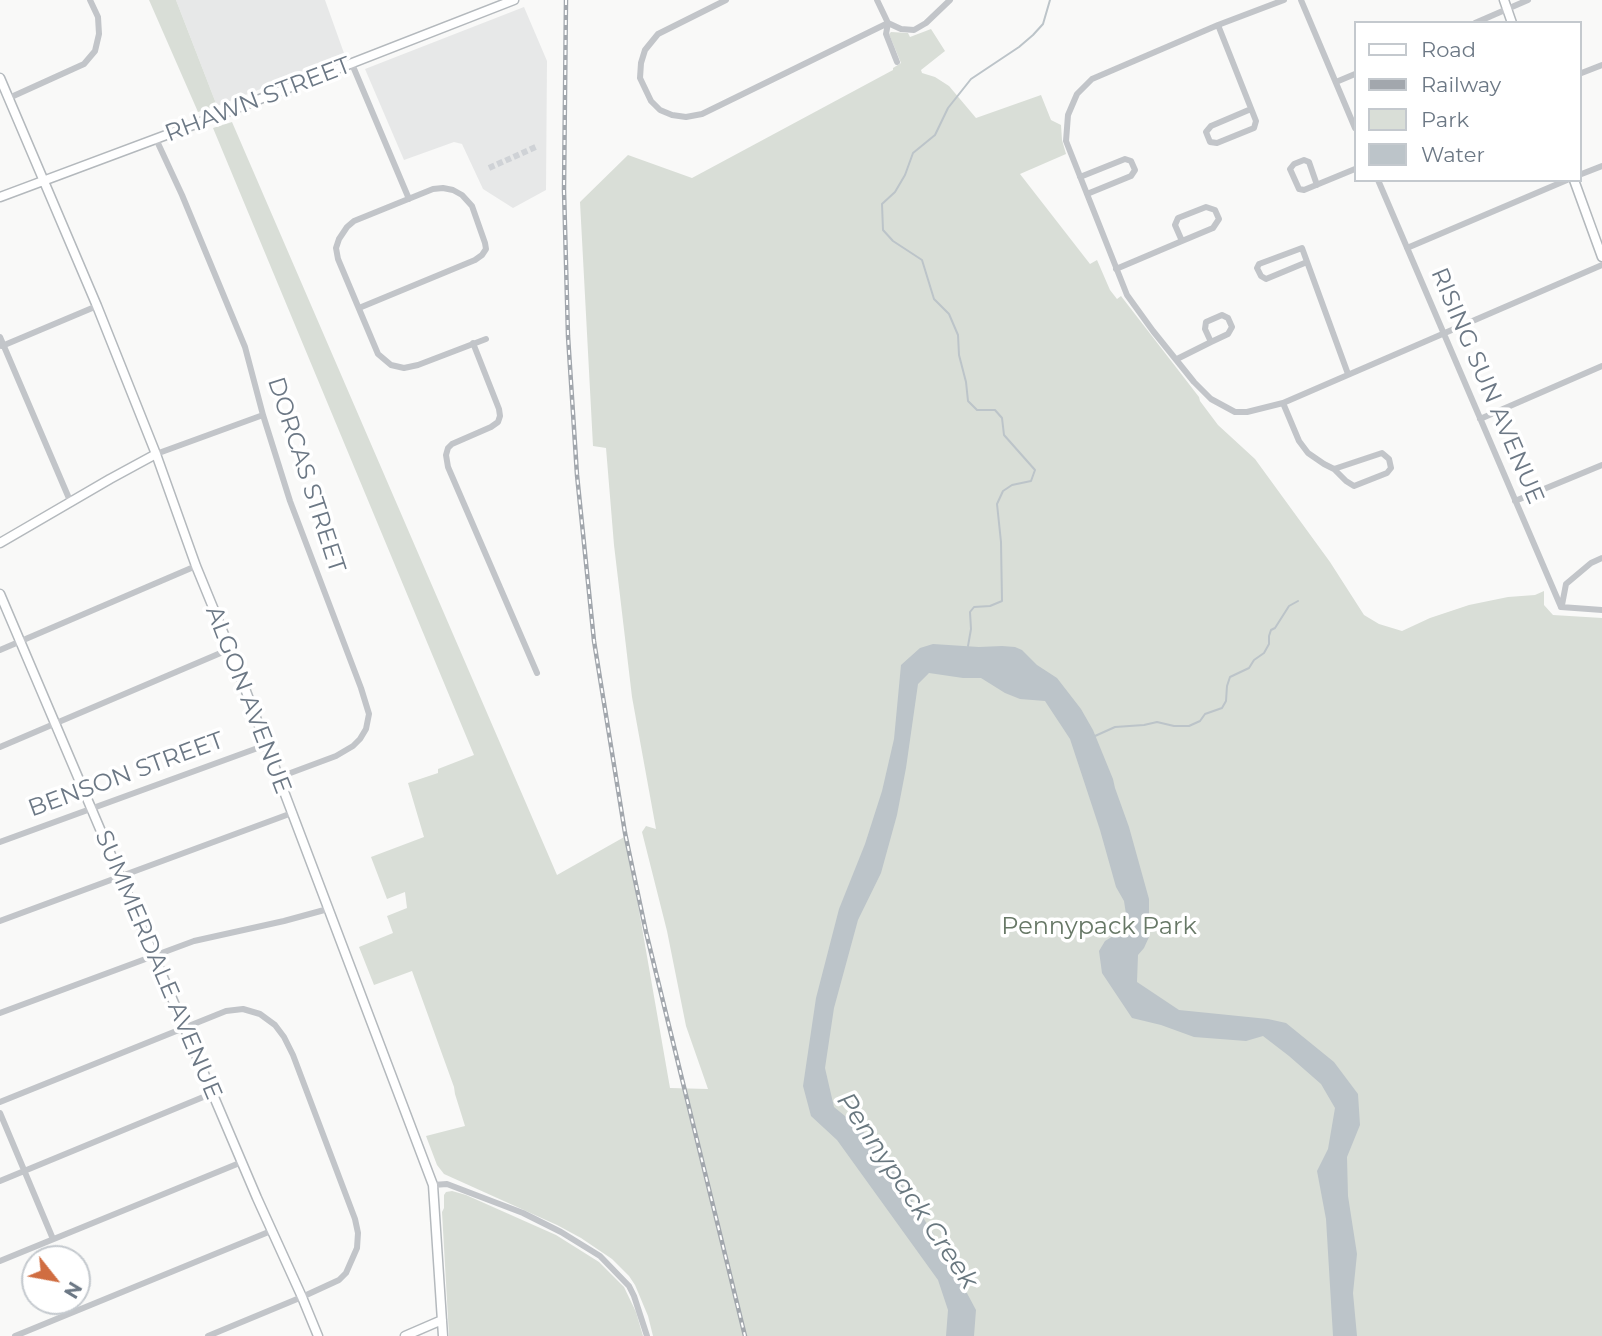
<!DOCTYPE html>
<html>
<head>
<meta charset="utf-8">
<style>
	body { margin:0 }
	#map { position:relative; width:1602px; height:1336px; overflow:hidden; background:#f9f9f8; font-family:Montserrat,sans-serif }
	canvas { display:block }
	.legend { position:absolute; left:1354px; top:21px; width:228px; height:161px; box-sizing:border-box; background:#fff; border:2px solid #c4c9ce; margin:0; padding:9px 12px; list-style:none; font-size:21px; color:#6c7885 }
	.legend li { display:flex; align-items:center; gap:14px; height:35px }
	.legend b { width:35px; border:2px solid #c4c9ce }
	.north { position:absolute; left:21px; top:1245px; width:70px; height:70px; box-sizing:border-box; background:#fff; border:2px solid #c4c9ce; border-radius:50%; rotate:121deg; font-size:19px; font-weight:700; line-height:28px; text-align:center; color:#6c7885 }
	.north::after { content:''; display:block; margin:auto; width:24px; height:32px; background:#d06d41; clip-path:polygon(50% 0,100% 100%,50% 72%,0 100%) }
</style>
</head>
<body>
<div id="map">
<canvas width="1602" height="1336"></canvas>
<ul class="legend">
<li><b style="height:9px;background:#fff"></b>Road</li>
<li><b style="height:9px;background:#a2a7ad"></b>Railway</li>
<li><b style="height:19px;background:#d9ded7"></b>Park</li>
<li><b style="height:19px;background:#bcc4c9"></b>Water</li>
</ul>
<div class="north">N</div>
</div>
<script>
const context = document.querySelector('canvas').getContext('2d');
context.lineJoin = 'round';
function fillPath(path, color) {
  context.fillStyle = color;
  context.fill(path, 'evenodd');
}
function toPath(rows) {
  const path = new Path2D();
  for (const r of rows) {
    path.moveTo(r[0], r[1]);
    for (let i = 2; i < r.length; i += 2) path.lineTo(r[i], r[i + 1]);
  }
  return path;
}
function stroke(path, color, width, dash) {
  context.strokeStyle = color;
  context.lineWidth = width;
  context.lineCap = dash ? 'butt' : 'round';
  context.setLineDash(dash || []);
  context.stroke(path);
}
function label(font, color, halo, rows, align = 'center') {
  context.font = font + ' Montserrat,sans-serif';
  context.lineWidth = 7;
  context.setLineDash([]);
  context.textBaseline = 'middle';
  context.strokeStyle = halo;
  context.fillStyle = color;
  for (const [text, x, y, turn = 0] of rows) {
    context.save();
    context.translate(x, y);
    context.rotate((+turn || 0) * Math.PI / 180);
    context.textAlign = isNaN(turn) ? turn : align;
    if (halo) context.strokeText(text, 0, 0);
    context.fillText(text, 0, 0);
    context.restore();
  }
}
const built = toPath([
	[176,0,325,0,345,56,217,106],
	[524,7,547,61,546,190,513,208,483,189,462,144,454,142,404,160,365,69]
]);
const green = toPath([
	[149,0,176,0,217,106,198,112],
	[931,29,945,51,921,70,922,73,935,77,949,86,976,118,1041,95,1051,120,1061,125,1062,140,1066,154,1020,174,1090,264,1097,260,1110,290,1117,299,1121,296,1199,397,1200,401,1218,425,1255,459,1330,562,1364,615,1379,624,1402,631,1430,618,1469,605,1508,597,1535,595,1544,591,1544,605,1553,615,1602,618,1602,1336,653,1336,648,1316,635,1285,629,1276,612,1259,581,1238,557,1225,444,1174,437,1165,426,1136,465,1126,455,1094,454,1087,412,971,374,985,359,947,393,933,387,916,407,908,405,892,387,899,371,857,424,837,408,783,438,773,438,769,474,755,213,128,232,122,557,875,626,836,670,1088,708,1089,686,1026,667,931,642,832,646,826,656,829,632,697,614,545,606,448,593,446,580,202,628,155,692,178,893,70,893,68,901,63,889,34,891,32,908,33,910,37],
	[452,1191,466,1195,556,1235,599,1262,624,1287,636,1312,643,1336,449,1336,442,1212,444,1208,444,1195,446,1192]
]);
const water = toPath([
	[933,644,979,647,1002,646,1015,647,1022,650,1037,665,1057,678,1081,709,1093,730,1113,779,1115,788,1129,827,1149,899,1149,937,1144,948,1138,955,1137,982,1179,1010,1268,1019,1286,1023,1334,1062,1358,1094,1360,1125,1347,1157,1348,1196,1357,1254,1353,1293,1357,1336,1333,1336,1326,1219,1317,1171,1328,1149,1335,1108,1321,1084,1289,1056,1263,1036,1246,1041,1194,1037,1161,1025,1132,1018,1102,973,1099,951,1105,941,1128,927,1124,901,1116,887,1100,830,1070,739,1045,701,1020,699,1005,693,981,678,963,678,929,673,918,684,906,768,897,815,881,873,858,920,834,1008,825,1068,834,1107,862,1130,886,1160,945,1252,976,1310,974,1336,946,1336,948,1310,938,1280,837,1140,811,1116,803,1086,816,998,839,909,865,844,882,791,894,739,901,665,920,648]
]);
const stream = toPath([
	[968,646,971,629,970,612,974,607,990,606,1002,601,1001,542,997,504,1003,491,1012,485,1031,481,1035,470,1004,435,1002,418,995,410,977,410,968,401,966,382,959,355,958,335,949,314,934,299,922,260,893,241,883,230,882,204,895,192,905,175,913,153,935,135,948,108,971,79,1019,47,1033,35,1043,24,1050,0],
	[1095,736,1115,727,1144,725,1157,722,1174,726,1189,726,1200,721,1205,714,1222,708,1226,701,1227,686,1230,677,1249,668,1254,660,1264,653,1269,644,1269,636,1271,630,1275,628,1289,606,1298,601]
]);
const streetTunnel = toPath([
	[489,168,538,146]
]);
const street = toPath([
	[726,0,658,34,645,50,641,63,640,78,651,101,660,110,672,115,686,117,702,114,888,23],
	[877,0,888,23],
	[1284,0,1218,25,1092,79,1077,94,1068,115,1066,141,1127,295,1153,331,1194,382,1211,399,1235,412,1247,412,1283,403,1602,265],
	[1301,0,1355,128],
	[888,23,901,29,914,30,926,23,950,0],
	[888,23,886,34,897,62],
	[1475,23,1528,0],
	[1218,25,1256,121,1254,128,1217,143,1210,142,1206,132,1211,126,1251,109],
	[352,64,409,199],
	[1579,74,1602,65],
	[1336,82,1355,74],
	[9,98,84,64,95,51,99,34,98,17,90,0],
	[156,139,182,195,245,347,263,415,290,501,361,688,369,714,366,729,360,739,353,746,336,756,277,778],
	[1579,175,1602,166],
	[1080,177,1125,159,1131,161,1135,170,1131,176,1087,194],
	[1378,180,1561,607],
	[1317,185,1309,162,1304,160,1294,164,1290,169,1299,189,1304,190,1355,169],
	[1407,248,1567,180],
	[1307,262,1266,279,1261,276,1257,268,1259,264,1302,248,1348,374],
	[1116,269,1182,241,1213,228,1219,219,1215,210,1206,207,1178,218,1175,225,1182,241],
	[359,308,475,260,482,255,486,249,485,243,472,206,462,195,453,190,443,188,433,189,354,221,347,227,339,239,336,248,338,259,378,354,391,365,404,368,418,365,486,339],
	[0,337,71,503],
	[473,343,499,409,500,416,498,422,491,427,452,444,448,448,446,455,448,467,537,673],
	[2,346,97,306],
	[1177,359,1211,342,1228,334,1232,327,1228,318,1222,315,1206,322,1205,329,1211,342],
	[1283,403,1299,441,1308,453,1324,464,1334,469,1382,453,1389,459,1391,468,1387,473,1354,486,1346,481,1334,469],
	[1480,419,1602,366],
	[156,454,263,415],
	[1515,501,1602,465],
	[1562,605,1566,584,1591,563,1602,558],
	[1561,607,1602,610],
	[0,650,196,566],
	[0,747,230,649],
	[0,842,266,745],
	[0,921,292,813],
	[0,1013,194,941,284,921,328,909],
	[0,1102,226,1011,243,1009,260,1014,275,1025,284,1037,293,1055,355,1219,358,1233,357,1248,346,1273,339,1280,302,1297,208,1336],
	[0,1113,53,1239],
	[0,1181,213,1093],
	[433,1185,447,1184,523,1213,561,1232,600,1256,629,1286,634,1296,647,1336],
	[0,1261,242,1162],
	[15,1336,271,1231]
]);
const secondary = toPath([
	[1504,0,1512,23],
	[0,78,97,306,156,454,196,566,230,649,433,1185,443,1336],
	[1574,180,1602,257],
	[0,197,201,122,514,0],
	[0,543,110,479,156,454],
	[0,594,257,1198,302,1297,318,1336],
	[405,1336,442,1320]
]);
const rail = toPath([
	[566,0,564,190,568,336,577,475,594,641,625,833,646,932,745,1336]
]);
const streetNames = [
	["RHAWN STREET",258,100,-21],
	["RISING SUN AVENUE",1487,386,67],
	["DORCAS STREET",306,475,72],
	["ALGON AVENUE",248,700,69],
	["BENSON STREET",126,775,-20],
	["SUMMERDALE AVENUE",158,965,67]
];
const parkNames = [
	["Pennypack Park",1099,927]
];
const waterNames = [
	["Pennypack Creek",907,1191,56]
];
fillPath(built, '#e7e8e8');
fillPath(green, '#d9ded7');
fillPath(water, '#bcc4c9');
stroke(stream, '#bcc4c9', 2);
stroke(streetTunnel, '#cfd2d6', 6, [6, 3]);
stroke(secondary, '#b4b9bd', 11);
stroke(street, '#c2c5c9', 6);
stroke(secondary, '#fff', 8);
stroke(rail, '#a2a7ad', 4.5);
stroke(rail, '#fff', 2, [5]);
label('24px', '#6c7885', '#fff', streetNames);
label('24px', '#677866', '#fff', parkNames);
label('italic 26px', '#68777f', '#fff', waterNames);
</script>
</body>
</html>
